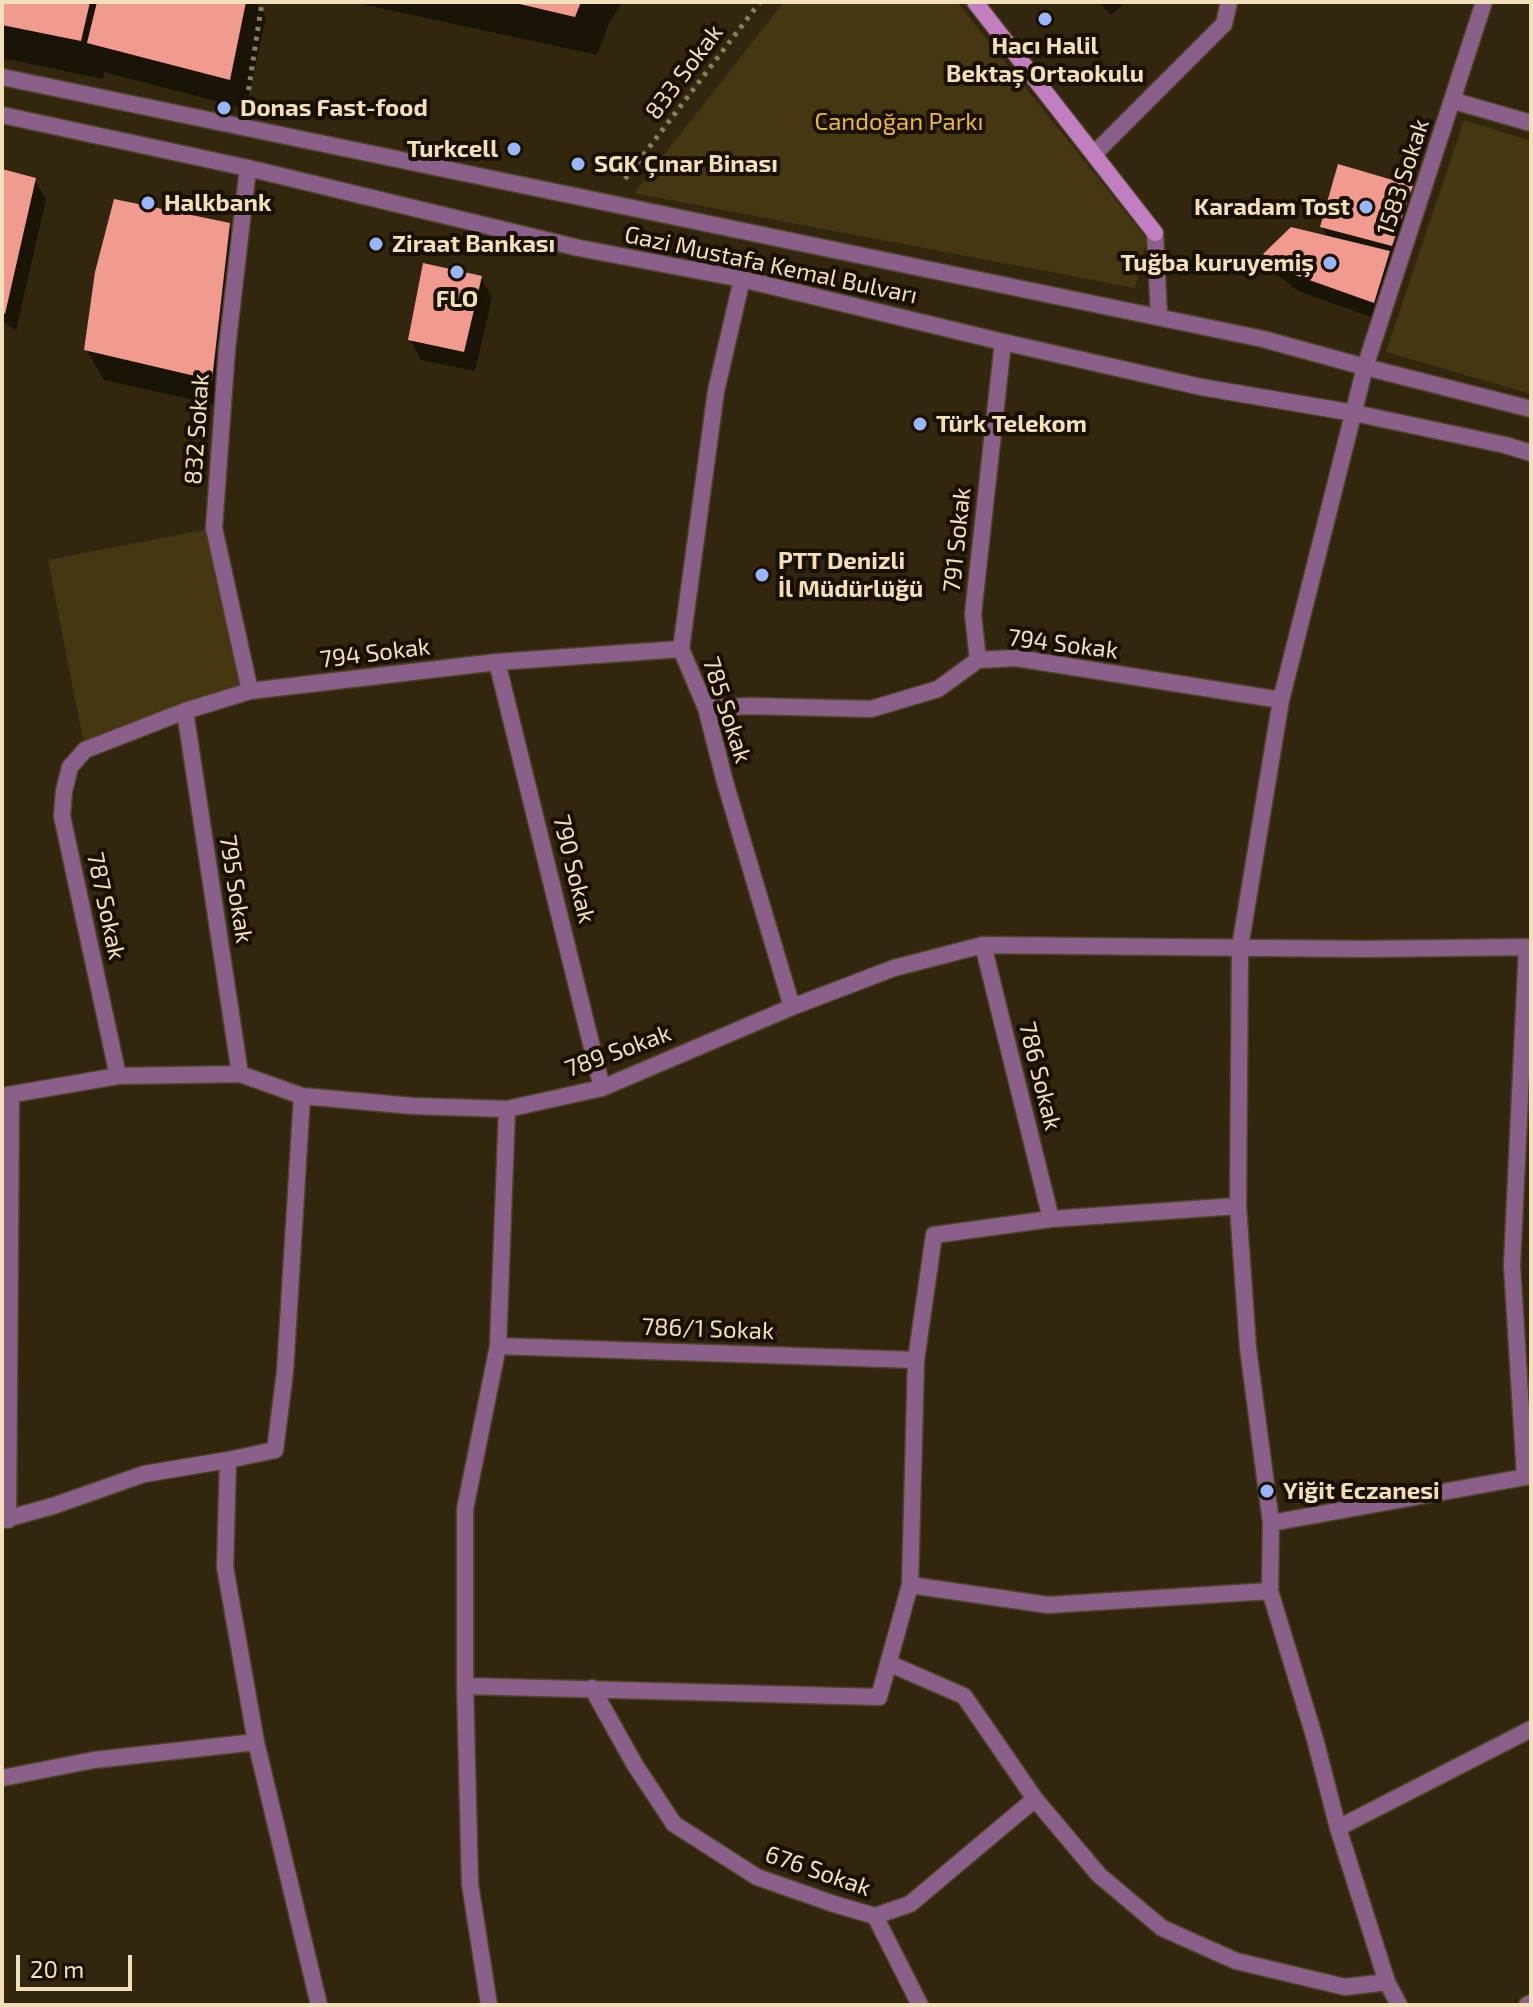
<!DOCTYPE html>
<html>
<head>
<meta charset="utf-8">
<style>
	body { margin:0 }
	#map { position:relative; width:1533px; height:2007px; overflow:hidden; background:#32270e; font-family:"Exo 2",sans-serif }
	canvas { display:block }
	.frame { position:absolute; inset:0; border:4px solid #f1e0b9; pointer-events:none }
	.scale { position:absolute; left:16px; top:1955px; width:116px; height:36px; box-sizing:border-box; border:4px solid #f1e0b9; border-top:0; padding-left:10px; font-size:24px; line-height:28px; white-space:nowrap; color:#f1e0b9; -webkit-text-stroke:6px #1a1000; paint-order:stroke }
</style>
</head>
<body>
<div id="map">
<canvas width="1533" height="2007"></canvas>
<div class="frame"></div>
<div class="scale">20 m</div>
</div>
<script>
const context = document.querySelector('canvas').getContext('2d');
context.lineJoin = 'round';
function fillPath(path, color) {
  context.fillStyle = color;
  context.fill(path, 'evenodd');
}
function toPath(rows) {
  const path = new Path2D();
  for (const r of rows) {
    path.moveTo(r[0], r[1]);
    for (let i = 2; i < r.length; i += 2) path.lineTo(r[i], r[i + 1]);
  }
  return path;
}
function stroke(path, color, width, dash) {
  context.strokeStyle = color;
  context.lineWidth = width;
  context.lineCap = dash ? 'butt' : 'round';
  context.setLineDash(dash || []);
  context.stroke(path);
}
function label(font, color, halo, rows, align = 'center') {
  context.font = font + ' "Exo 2",sans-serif';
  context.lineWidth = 8;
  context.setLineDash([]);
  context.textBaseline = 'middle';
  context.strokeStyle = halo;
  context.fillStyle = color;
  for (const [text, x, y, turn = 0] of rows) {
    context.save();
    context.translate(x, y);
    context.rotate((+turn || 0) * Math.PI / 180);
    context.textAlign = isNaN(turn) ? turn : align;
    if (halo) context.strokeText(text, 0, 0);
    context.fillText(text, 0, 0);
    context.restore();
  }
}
const green = toPath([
	[784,2,957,2,1147,239,1135,288,634,193],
	[1464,120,1531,141,1531,394,1386,352],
	[214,528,250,691,85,750,48,560]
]);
const shadow = toPath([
	[2,2,257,2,266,17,246,109,104,72,103,79,2,58],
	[352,2,623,2,610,21,597,55],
	[1099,2,1126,2,1111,15],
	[2,171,34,179,46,199,16,331,2,320],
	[1411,188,1423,207,1385,322,1298,291,1276,274,1265,254,1329,239,1322,227],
	[229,225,246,255,229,408,104,380,86,350],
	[481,278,492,298,475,371,421,360,410,340]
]);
const building = toPath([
	[2,2,90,2,81,41,2,25],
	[97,2,246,2,230,80,87,43],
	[511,2,581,2,575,17],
	[1338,164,1413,186,1392,246,1320,227],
	[2,169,36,178,5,314,2,311],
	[114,199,230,223,212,380,84,350,95,272],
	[1291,227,1390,251,1374,303,1284,271,1263,254],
	[423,263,482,276,464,352,408,340]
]);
const path = toPath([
	[247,100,262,2],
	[625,179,760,2]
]);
const lane = toPath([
	[2,77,1263,339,1365,367,1531,409],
	[2,115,248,168,579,248,742,279,1003,342,1201,387,1354,413,1505,445,1531,453]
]);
const street = toPath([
	[1454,101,1531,123],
	[1094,154,1224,24,1229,2],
	[248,168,227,349,214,528,250,691],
	[1155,233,1159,317],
	[742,279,716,391,681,649,706,708,725,782,792,1007],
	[978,660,973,614,1003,342],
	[497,662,602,1088],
	[706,708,750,706,871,709,938,689,978,660,1016,658,1281,700],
	[185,711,240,1074],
	[983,945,1051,1219],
	[118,1076,62,816,64,791,70,767,85,750,185,711,250,691,497,662,681,649],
	[2,1096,118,1076,240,1074,302,1096,413,1106,507,1109,602,1088,792,1007,894,968,983,945,1364,949,1531,947],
	[498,1346,916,1360],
	[228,1460,225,1567,256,1742,319,2005],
	[1525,1476,1512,1265,1527,947],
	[2,1520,53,1506,144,1474,228,1460,275,1450,285,1372,302,1096],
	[8,1520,11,1096],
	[1271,1523,1531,1476],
	[910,1585,1048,1605,1270,1591],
	[888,1663,964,1696,1035,1799,1099,1875,1162,1928,1236,1961,1345,1987,1387,1982],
	[465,1686,879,1697,910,1585,916,1360,934,1235,1051,1219,1238,1206],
	[592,1688,635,1765,674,1824,757,1877,834,1904,875,1916,920,2005],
	[2,1778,94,1760,256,1742],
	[1338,1828,1531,1729],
	[875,1916,910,1904,1035,1799],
	[489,2005,470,1884,465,1686,465,1509,498,1346,507,1109],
	[1399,2005,1387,1982,1338,1828,1315,1739,1270,1591,1271,1523,1248,1348,1238,1206,1240,947,1281,700,1365,367,1484,2],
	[1527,2005,1531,2003]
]);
const secondary = toPath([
	[975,2,1155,233]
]);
const markers = [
	[1045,19,8,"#98b5fd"],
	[224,108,8,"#98b5fd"],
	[514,149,8,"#98b5fd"],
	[578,164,8,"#98b5fd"],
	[148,203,8,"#98b5fd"],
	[1366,207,8,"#98b5fd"],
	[376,244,8,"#98b5fd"],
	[1330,263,8,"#98b5fd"],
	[457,272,8,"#98b5fd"],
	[920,424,8,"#98b5fd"],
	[762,575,8,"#98b5fd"],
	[1267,1491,8,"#98b5fd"]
];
const poiNames = [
	["Hacı Halil",1045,46,"center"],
	["Bektaş Ortaokulu",1045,74,"center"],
	["Donas Fast-food",240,108],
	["Turkcell",498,149,"right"],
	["SGK Çınar Binası",594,164],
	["Halkbank",164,203],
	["Karadam Tost",1350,207,"right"],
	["Ziraat Bankası",392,244],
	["Tuğba kuruyemiş",1314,263,"right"],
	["FLO",457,299,"center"],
	["Türk Telekom",936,424],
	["PTT Denizli",778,561],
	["İl Müdürlüğü",778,589],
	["Yiğit Eczanesi",1283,1491]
];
const streetNames = [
	["833 Sokak",684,72,-53],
	["1583 Sokak",1403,177,-72],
	["Gazi Mustafa Kemal Bulvarı",771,265,12],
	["832 Sokak",197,429,-86],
	["791 Sokak",957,540,-84],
	["794 Sokak",1063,644,7],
	["794 Sokak",375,653,-7],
	["785 Sokak",727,710,72],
	["790 Sokak",574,869,76],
	["795 Sokak",236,889,81],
	["787 Sokak",106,906,78],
	["789 Sokak",618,1051,-20],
	["786 Sokak",1040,1076,76],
	["786/1 Sokak",708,1329,2],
	["676 Sokak",818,1871,19]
];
const parkNames = [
	["Candoğan Parkı",899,122]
];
fillPath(green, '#463713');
fillPath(shadow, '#0007');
fillPath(building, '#f19a90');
stroke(lane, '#514529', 19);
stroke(street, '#514529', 19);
stroke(secondary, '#514529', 19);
stroke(path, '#8c7e5e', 5, [4, 6]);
stroke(lane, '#8a608a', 16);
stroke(street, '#8a608a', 16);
stroke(secondary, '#c17ec1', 16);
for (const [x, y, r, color] of markers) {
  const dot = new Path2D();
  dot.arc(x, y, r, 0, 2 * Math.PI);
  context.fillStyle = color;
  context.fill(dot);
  stroke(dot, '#1a1000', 3);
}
label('bold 24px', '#f1e0b9', '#1a1000', poiNames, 'left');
label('24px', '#f1e0b9', '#1a1000', streetNames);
label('24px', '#eaba39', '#1a1000', parkNames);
</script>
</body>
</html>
